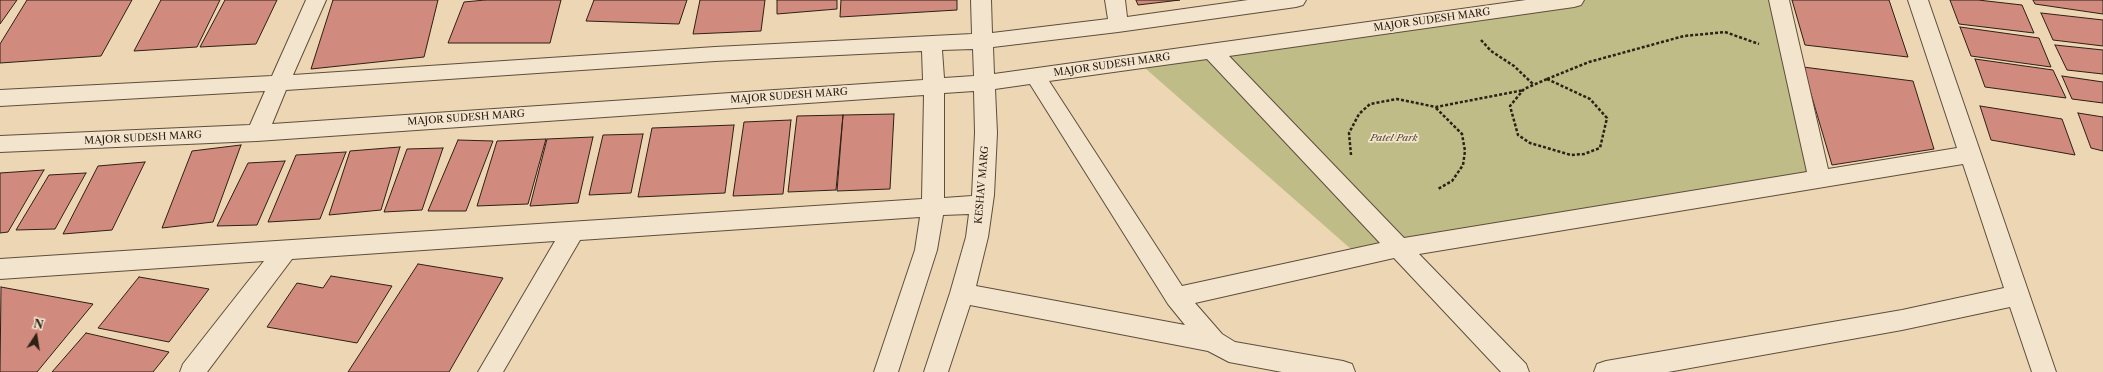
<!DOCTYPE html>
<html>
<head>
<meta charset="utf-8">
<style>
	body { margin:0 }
	#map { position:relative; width:2103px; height:372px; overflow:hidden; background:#edd6b4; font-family:"Libre Caslon Text",serif }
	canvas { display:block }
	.north { position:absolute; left:16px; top:316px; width:40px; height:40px; -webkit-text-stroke:3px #f3e4ce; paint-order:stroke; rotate:12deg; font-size:11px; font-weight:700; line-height:16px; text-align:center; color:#2e2014 }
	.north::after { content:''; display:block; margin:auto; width:14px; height:18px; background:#2e2014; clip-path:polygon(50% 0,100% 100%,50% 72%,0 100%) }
</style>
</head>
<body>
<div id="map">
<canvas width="2103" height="372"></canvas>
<div class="north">N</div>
</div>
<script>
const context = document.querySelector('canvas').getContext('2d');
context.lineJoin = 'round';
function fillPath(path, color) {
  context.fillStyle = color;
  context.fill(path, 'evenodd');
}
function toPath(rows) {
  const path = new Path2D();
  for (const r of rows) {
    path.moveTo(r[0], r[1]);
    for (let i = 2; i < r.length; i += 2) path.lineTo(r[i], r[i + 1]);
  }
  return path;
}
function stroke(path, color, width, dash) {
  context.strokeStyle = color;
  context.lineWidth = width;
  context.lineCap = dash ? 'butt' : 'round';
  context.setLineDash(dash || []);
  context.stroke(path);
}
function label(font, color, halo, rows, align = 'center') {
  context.font = font + ' "Libre Caslon Text",serif';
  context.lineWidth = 3.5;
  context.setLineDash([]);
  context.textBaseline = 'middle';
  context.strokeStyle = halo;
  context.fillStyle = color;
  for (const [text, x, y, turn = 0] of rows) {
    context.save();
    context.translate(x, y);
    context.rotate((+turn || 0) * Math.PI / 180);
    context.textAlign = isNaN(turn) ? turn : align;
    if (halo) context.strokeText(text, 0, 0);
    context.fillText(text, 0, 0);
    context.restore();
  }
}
const green = toPath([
	[1574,0,1779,0,1819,178,1360,257,1137,61]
]);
const building = toPath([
	[0,0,17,0,0,24,0,0],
	[27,0,132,0,101,56,0,63,0,44,27,0],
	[161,0,220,0,197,47,134,51,161,0],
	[225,0,277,0,256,44,200,47,225,0],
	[333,0,438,0,424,57,311,69,333,0],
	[485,0,561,0,550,43,448,43,464,2,485,0],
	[594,0,687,0,679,24,586,21,594,0],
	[700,0,765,0,761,31,693,34,700,0],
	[777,0,837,0,837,9,777,14,777,0],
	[841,0,957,0,957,10,840,17,841,0],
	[1136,0,1180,0,1138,5,1136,0],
	[1792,0,1889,0,1908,57,1805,45,1792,0],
	[1950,0,1978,0,2022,5,2034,33,1959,24,1950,0],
	[2033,0,2103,0,2103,14,2035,4,2033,0],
	[2041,13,2103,20,2103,46,2053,40,2041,13],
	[1960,27,2039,38,2051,67,1971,56,1960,27],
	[2055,45,2103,50,2103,74,2067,70,2055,45],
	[1975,59,2053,70,2066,98,1985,87,1975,59],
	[1803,67,1913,81,1934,149,1832,165,1803,67],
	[2062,76,2103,82,2103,103,2072,99,2062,76],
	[1980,106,2062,119,2075,155,1991,140,1980,106],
	[2078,113,2103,117,2103,151,2091,148,2078,113],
	[894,114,890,189,837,191,843,115,894,114],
	[843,115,836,190,788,192,797,116,843,115],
	[791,120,783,194,733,196,744,122,791,120],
	[734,125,725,193,638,197,652,128,734,125],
	[643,134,631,193,589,195,603,135,643,134],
	[593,137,578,203,530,206,547,139,593,137],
	[546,139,528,204,477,206,497,141,546,139],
	[458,140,493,141,466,211,428,211,458,140],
	[241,145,213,222,162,228,192,151,241,145],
	[400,147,381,210,329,215,350,151,400,147],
	[443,148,422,210,384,212,407,149,443,148],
	[346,152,320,219,268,222,296,155,346,152],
	[285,161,257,225,217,226,248,163,285,161],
	[145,162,112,230,63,234,98,166,145,162],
	[44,170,8,232,0,233,0,173,44,170],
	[86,173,55,229,16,230,49,175,86,173],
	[418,264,503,278,449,372,348,372,418,264],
	[331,276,392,286,357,343,267,327,297,283,323,288,331,276],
	[139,277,209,289,169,342,98,328,139,277],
	[1,287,93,304,37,372,0,372,1,287],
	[86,333,169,352,153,372,52,372,86,333]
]);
const path = toPath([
	[1481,40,1491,51,1514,66,1534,85],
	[1547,79,1590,99,1607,118,1600,148,1584,154,1571,155,1530,143,1518,135,1510,106,1524,89,1547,79],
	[1547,79,1589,62,1684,36,1725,32,1759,44],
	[1436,108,1462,134,1465,151,1463,165,1452,181,1438,189],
	[1351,155,1349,133,1359,114,1370,104,1397,99,1436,107,1524,90]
]);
const minor = toPath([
	[306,0,326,0,293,75,715,47,972,34,971,0,991,0,992,33,1108,19,1105,0,1125,0,1127,17,1248,0,1306,0,1303,5,1296,7,1118,32,993,47,994,74,1526,0,1584,0,1581,5,1574,7,1229,56,1404,238,1807,172,1769,0,1789,0,1828,169,1957,148,1908,0,1928,0,2056,372,2032,372,2010,307,1902,330,1668,372,1594,372,1597,364,1606,361,1902,310,2004,288,1963,164,1419,254,1526,364,1529,372,1501,372,1394,258,1195,303,1222,334,1235,342,1343,361,1352,364,1355,372,1282,372,1229,362,1208,351,970,305,948,372,924,372,950,293,966,237,969,214,943,215,937,250,898,372,874,372,915,250,920,217,580,240,503,372,478,372,555,241,292,259,207,372,180,372,183,364,264,261,0,279,0,259,922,199,924,95,257,141,0,152,0,136,250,125,265,91,0,106,0,90,272,76,306,0],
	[973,49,974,76,944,78,942,50,973,49],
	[922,51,923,80,272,124,286,90,715,61,922,51],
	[1207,59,1380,243,1182,286,1049,81,1207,59],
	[1030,84,1168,304,1185,325,976,286,988,237,994,195,997,133,995,89,1030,84],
	[974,91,975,133,972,196,944,198,944,93,974,91]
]);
const streetNames = [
	["MAJOR SUDESH MARG",1432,20,-8],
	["MAJOR SUDESH MARG",1112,65,-8],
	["MAJOR SUDESH MARG",789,96,-4],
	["MAJOR SUDESH MARG",466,118,-4],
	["MAJOR SUDESH MARG",143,138,-3],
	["KESHAV MARG",982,185,-85]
];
const parkNames = [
	["Patel Park",1394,138]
];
fillPath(green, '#c0bc88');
fillPath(building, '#d18a7e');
stroke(building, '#2e2014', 1);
stroke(minor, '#5e4e3c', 2);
stroke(path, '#2e2014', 2.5, [3, 2]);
fillPath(minor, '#f3e4ce');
label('10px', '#2e2014', '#f3e4ce', streetNames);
label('italic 10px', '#524731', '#f3e4ce', parkNames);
</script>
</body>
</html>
